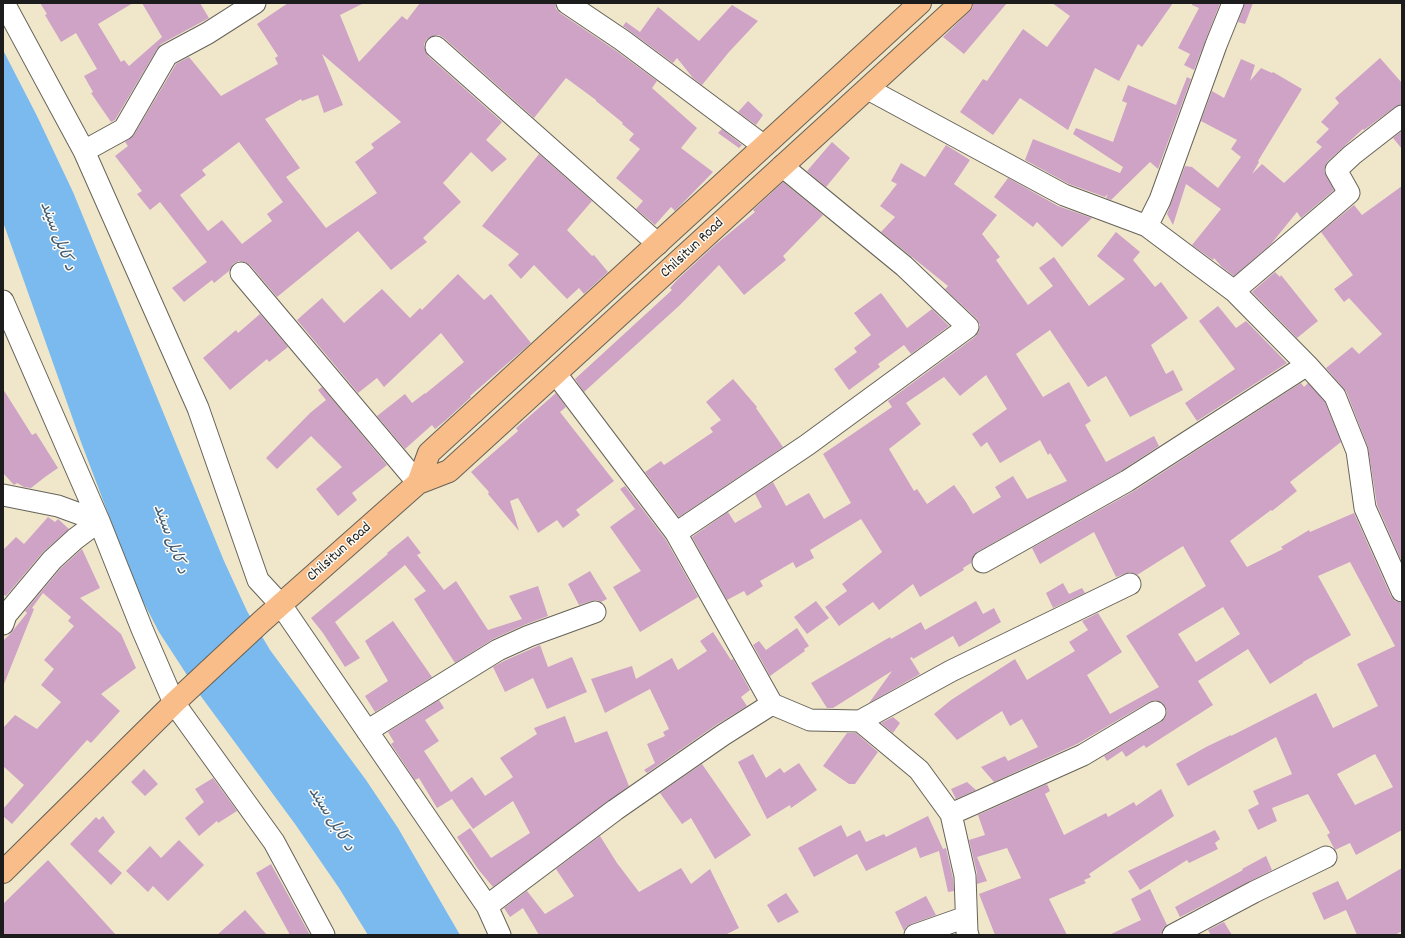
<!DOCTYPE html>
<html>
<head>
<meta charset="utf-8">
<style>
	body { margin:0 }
	#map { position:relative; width:1405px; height:938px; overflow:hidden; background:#f0e7cb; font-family:Dekko,sans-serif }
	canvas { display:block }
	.frame { position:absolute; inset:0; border:4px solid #1c1c1c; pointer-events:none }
</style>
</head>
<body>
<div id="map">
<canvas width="1405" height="938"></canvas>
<div class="frame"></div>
</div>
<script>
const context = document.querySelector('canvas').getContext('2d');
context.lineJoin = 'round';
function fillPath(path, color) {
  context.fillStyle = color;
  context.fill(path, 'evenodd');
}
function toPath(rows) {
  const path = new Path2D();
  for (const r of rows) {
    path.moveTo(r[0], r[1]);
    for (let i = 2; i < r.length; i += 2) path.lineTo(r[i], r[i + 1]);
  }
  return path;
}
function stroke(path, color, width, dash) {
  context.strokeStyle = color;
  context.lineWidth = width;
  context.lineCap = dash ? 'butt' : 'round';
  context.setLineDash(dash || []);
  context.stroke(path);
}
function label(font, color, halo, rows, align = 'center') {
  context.font = font + ' Dekko,"Playpen Sans Arabic",sans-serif';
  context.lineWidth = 3;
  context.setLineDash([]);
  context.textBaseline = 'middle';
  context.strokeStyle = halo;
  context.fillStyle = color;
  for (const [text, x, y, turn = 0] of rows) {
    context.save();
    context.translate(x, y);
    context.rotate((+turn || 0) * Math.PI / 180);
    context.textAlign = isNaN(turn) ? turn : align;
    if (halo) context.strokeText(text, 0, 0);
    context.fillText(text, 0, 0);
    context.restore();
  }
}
const water = toPath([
	[3,50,37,116,73,192,224,561,247,611,270,650,366,780,398,828,460,935,368,935,339,888,295,824,200,695,159,632,137,590,81,442,3,222]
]);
const building = toPath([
	[40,3,133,3,98,24,121,62,124,60,129,66,162,37,142,3,200,3,209,18,161,44,157,49,115,120,111,122,91,93,93,92,84,76,97,69,76,33,61,42,45,15,47,14],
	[288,3,364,3,340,15,359,62,402,16,407,20,420,3,555,3,556,9,560,13,615,50,657,81,652,88,697,128,681,148,713,172,679,207,675,211,671,207,655,225,636,209,643,201,616,178,640,149,629,140,634,134,622,124,623,123,596,101,596,100,566,78,534,118,444,38,439,35,433,36,427,39,424,44,425,50,428,56,502,122,486,140,507,159,492,172,471,152,443,183,461,202,423,238,427,242,391,270,358,231,277,297,250,265,245,262,239,261,233,264,229,271,214,283,212,280,184,302,172,288,207,262,160,202,150,210,137,194,142,191,115,156,128,146,125,142,134,135,176,64,189,57,221,96,278,64,275,58,278,56,257,24],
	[322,54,401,122,371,144,374,148,355,162,377,193,326,228,286,177,300,168,265,119,301,99,302,101,318,95,324,113,343,105],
	[239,142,283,202,267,214,272,221,242,244,222,220,208,231,180,195,206,175,202,170],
	[973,3,1007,3,964,54,943,37,969,12,973,7],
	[1052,3,1173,3,1142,47,1138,44,1119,81,1095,68,1068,130,1020,98,993,135,960,112,983,79,987,81,1023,29,1047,47,1070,16],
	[1192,3,1220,3,1194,70,1184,65,1190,54,1178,48,1199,8,1192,5],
	[1245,3,1253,3,1245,24,1238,22],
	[732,5,758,21,729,52,702,85,693,78,677,58,673,63,623,26,626,22,640,32,658,7,699,41],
	[1380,58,1402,83,1402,104,1395,107,1364,130,1363,129,1328,161,1325,166,1324,171,1334,190,1301,218,1297,212,1271,244,1234,276,1222,267,1214,258,1213,260,1192,245,1221,209,1186,184,1173,225,1167,214,1185,166,1192,167,1218,188,1241,157,1231,149,1237,140,1201,121,1212,91,1224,98,1241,59,1255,65,1250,81,1261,68,1272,73,1273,72,1302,89,1258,161,1259,162,1252,174,1262,164,1284,183,1322,147,1316,142,1329,129,1321,122,1339,103,1335,98],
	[1187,77,1191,79,1158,169,1150,162,1111,200,1106,198,1108,194,1105,197,1069,184,1025,160,1033,139,1120,173,1123,167,1073,134,1076,128,1113,142,1127,103,1122,101,1128,85,1176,105],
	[748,101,763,115,756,125,738,112],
	[722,129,742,145,739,148,718,133],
	[1402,131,1402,149,1393,138],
	[832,142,850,158,826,187,807,171],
	[946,145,970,160,954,184,997,215,982,234,1000,257,996,260,1028,305,1053,286,1039,268,1054,257,1089,306,1125,279,1097,256,1116,232,1140,252,1133,260,1155,287,1161,282,1188,318,1151,345,1166,374,1173,370,1183,390,1130,417,1106,376,1088,387,1050,330,1016,354,1043,397,1069,382,1091,421,1085,425,1106,462,1154,436,1159,446,1121,471,977,552,973,556,971,563,963,568,964,570,920,597,913,584,879,610,873,602,839,626,825,607,847,591,842,584,882,552,861,519,810,550,814,558,796,568,793,562,760,581,763,586,747,596,744,591,727,600,692,537,728,512,735,523,762,507,755,494,773,482,786,506,809,493,824,519,851,503,823,454,892,407,888,401,975,337,979,332,980,325,977,319,945,289,948,286,881,232,895,217,880,206,897,184,891,181,901,163,925,177],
	[986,375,1007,409,972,434,981,447,987,442,1000,463,1040,440,1048,455,1050,453,1067,481,1027,499,1013,476,995,487,1001,497,973,514,966,502,954,485,927,504,917,489,914,491,889,449,921,424,906,403,944,377,960,396],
	[539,154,592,201,567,230,592,256,594,255,608,272,584,294,579,288,567,299,534,265,521,279,508,265,519,254,482,226],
	[1008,178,1058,206,1092,218,1062,247,1037,222,1033,227,994,197],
	[783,182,823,215,783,256,786,260,744,295,719,265,680,305,584,392,575,379,672,290,670,288,678,279,715,245,755,212,753,210],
	[1402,186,1402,562,1377,505,1368,447,1346,391,1326,368,1352,347,1359,354,1382,334,1349,298,1344,302,1334,289,1353,275,1321,232,1354,205,1362,215],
	[1275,272,1280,277,1281,275,1318,321,1297,338,1252,292],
	[458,274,484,300,491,294,531,343,470,396,471,397,446,420,435,429,432,425,405,449,377,416,405,394,412,403,425,393,425,394,464,362,441,333,384,387,377,378,358,393,297,320,322,298,344,323,382,289,410,318,420,308,422,310],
	[881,293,907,328,932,309,949,326,911,354,904,345,878,364,880,367,849,390,834,369,857,352,854,348,871,335,854,313],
	[1218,306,1236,328,1246,321,1287,363,1197,421,1185,403,1235,369,1199,321],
	[260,314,288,347,269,362,267,359,230,390,203,358,236,330,238,333],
	[733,379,757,407,756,408,783,447,679,517,645,472,661,461,664,465,713,432,710,428,721,420,706,402],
	[1301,383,1304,387,1308,383,1325,402,1341,442,1290,482,1297,491,1272,511,1271,510,1230,541,1247,567,1283,549,1281,547,1309,530,1310,532,1354,513,1391,596,1395,601,1402,603,1402,830,1356,855,1350,843,1335,850,1327,835,1330,833,1308,794,1272,808,1277,821,1258,830,1248,810,1259,804,1253,791,1292,774,1276,737,1188,786,1176,764,1206,747,1231,735,1231,736,1316,693,1333,728,1378,706,1357,664,1395,646,1350,562,1318,576,1351,635,1303,662,1303,663,1270,684,1248,649,1198,681,1213,705,1146,748,1144,745,1126,757,1122,751,1107,761,1104,756,1161,722,1166,717,1167,711,1165,706,1161,702,1155,700,1149,702,1077,744,994,782,981,767,1005,756,1008,761,1038,747,1022,719,1010,726,1002,711,957,740,934,714,951,700,1015,659,1027,680,1075,651,1069,642,1088,630,1082,621,1098,613,1122,652,1087,675,1110,714,1159,687,1126,636,1206,586,1183,546,1137,575,1130,572,1116,577,1094,532,1040,564,1032,548,1134,491],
	[1223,607,1240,634,1196,662,1178,634],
	[1375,754,1393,787,1355,805,1337,774],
	[322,387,387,465,352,493,357,500,338,516,316,489,342,467,311,436,277,469,266,458,310,413,326,400,318,390],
	[3,389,32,435,36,433,58,468,45,477,31,488,24,487,17,483,14,485,3,473],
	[556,393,566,407,560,412,614,481,576,510,580,515,563,528,557,520,538,533,518,498,510,501,519,531,488,494,489,492,471,472,518,431,516,428],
	[625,486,666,540,698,597,640,632,613,587,641,571,610,527,635,509,620,489],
	[48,517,55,522,58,519,69,529,43,552,6,596,3,594,3,550,16,537,24,544],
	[408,536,421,553,417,555,444,590,456,581,488,630,522,619,509,596,538,586,548,616,524,625,493,639,455,663,414,599,426,591,405,565,335,622,360,658,345,667,323,633,311,618,388,554,387,553],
	[82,549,100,588,80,598,121,634,136,668,101,694,120,711,91,743,87,740,12,824,3,816,3,809,24,785,3,766,3,728,15,715,37,729,61,702,41,685,54,669,44,660,74,626,68,621,71,617,43,593,32,608,34,609,4,684,3,684,3,641,11,633,27,613,25,611,61,568],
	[590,571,607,599,601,602,597,600,591,601,579,605,568,584],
	[1063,583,1069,594,1082,588,1085,593,1053,608,1046,593],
	[816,601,829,618,807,634,794,617],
	[976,601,983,614,994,608,1001,622,959,647,953,636,913,659,912,657,910,658,920,674,869,703,892,671,833,708,827,708,811,683,890,637,891,639,921,622,925,630],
	[393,621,432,677,375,712,365,696,388,681,365,641],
	[797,628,809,646,804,649,805,651,770,676,753,645,759,641,766,650],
	[713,632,731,660,733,659,750,690,741,697,747,706,716,725,647,773,644,770,655,763,647,744,665,736,663,732,669,729,650,689,605,713,591,679,632,666,636,679,672,658,678,670,707,651,700,641],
	[540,645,548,667,572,657,587,692,547,709,533,678,505,692,493,667,504,661],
	[439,700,444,708,425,720,439,741,424,751,451,792,472,777,485,796,513,777,500,758,537,734,534,728,565,716,575,743,607,731,629,786,493,887,478,869,457,837,470,828,491,858,530,833,513,801,473,829,452,799,437,808,419,778,415,780,391,744,394,742,388,732],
	[893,717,900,723,893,733,881,723],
	[847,733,856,733,878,752,855,784,849,784,823,766],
	[753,754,766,778,780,768,784,773,799,763,817,790,791,808,790,805,767,819,738,762],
	[702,764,751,835,715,859,691,818,682,824,660,793],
	[144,769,158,784,145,796,131,782],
	[213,778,237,811,218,823,217,821,199,836,185,818,204,802,195,789],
	[967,782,976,790,956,799,951,789],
	[1047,784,1050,791,1045,794,1064,835,1106,813,1108,817,1134,802,1136,806,1161,789,1174,816,1089,874,1091,877,1084,880,1086,883,1049,899,1067,935,995,935,979,894,1021,878,1007,848,977,857,987,881,977,884,977,873,969,840,985,835,978,815],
	[103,816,115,832,98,851,122,873,111,885,70,844,96,817,99,820],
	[928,816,943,849,946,848,953,878,954,891,948,892,939,851,920,858,916,847,866,871,857,854,814,877,798,848,841,825,847,837,860,830,866,842,884,834,886,837],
	[1215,830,1220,839,1215,843,1218,849,1189,863,1187,860,1140,890,1128,871],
	[600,836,617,863,639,892,681,868,691,884,710,869,739,928,725,935,539,935,523,908,510,917,504,908,527,891,545,914,574,896,556,869],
	[179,840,204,865,168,901,153,886,148,892,126,871,150,846,161,858],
	[1266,856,1272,870,1180,917,1175,907,1243,870,1242,869],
	[48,860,116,935,3,935,3,904],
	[271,864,310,935,290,935,256,873],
	[1402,868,1402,931,1395,935,1357,935,1346,910,1324,920,1312,893,1338,881,1347,900],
	[1150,889,1167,925,1163,928,1162,933,1157,935,1109,935,1141,920,1131,899],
	[786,893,799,912,778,923,767,905],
	[926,896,936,915,911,924,906,927,904,931,895,912],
	[245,910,267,935,217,935],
	[1224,922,1232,935,1211,935,1208,930]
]);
const minor = toPath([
	[4,3,84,151,198,408,258,580,281,605,487,906,500,935],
	[567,3,622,40,764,146],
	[436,47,658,244],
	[868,89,1064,195,1147,226,1234,291,1307,365,1335,396,1357,451,1365,508,1402,591],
	[84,151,124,129,167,55,208,33,255,3],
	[1147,226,1160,200,1216,45,1233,3],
	[241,273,418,483],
	[1234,291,1349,193,1336,170,1352,155,1402,116],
	[3,301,99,521,142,629,174,703,274,842,324,935],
	[556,374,676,533,772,704,810,720,860,721,919,770,951,814,965,876,967,932,968,935],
	[3,495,58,506,99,521],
	[676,533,807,445,968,327,904,266,782,166],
	[983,562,1127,481,1307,365],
	[3,624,6,615,52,560,75,539,99,521],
	[860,721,951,671,1130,584],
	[367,731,498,650,529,636,595,612],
	[951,814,1083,755,1155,712],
	[487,906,615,810,723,735,772,704],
	[915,935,966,917],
	[1173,935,1254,892,1326,857]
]);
const major = toPath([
	[418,483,429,453,920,3],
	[3,872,174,703,261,622,418,483,449,471,961,3]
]);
const streetNames = [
	["Chilsitun Road",693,249,-43],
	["Chilsitun Road",340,553,-42]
];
const waterNames = [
	["د کابل سيند",56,237,69],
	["د کابل سيند",169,540,70],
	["د کابل سيند",330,820,58]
];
fillPath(water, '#7abaee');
fillPath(building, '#cea3c5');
stroke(minor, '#666359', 23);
stroke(major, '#666359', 24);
stroke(minor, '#fff', 21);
stroke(major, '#f8bd88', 22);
label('15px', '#1c1c1c', '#fdfcf7', streetNames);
label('italic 16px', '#425b70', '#fdfcf7', waterNames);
</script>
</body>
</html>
